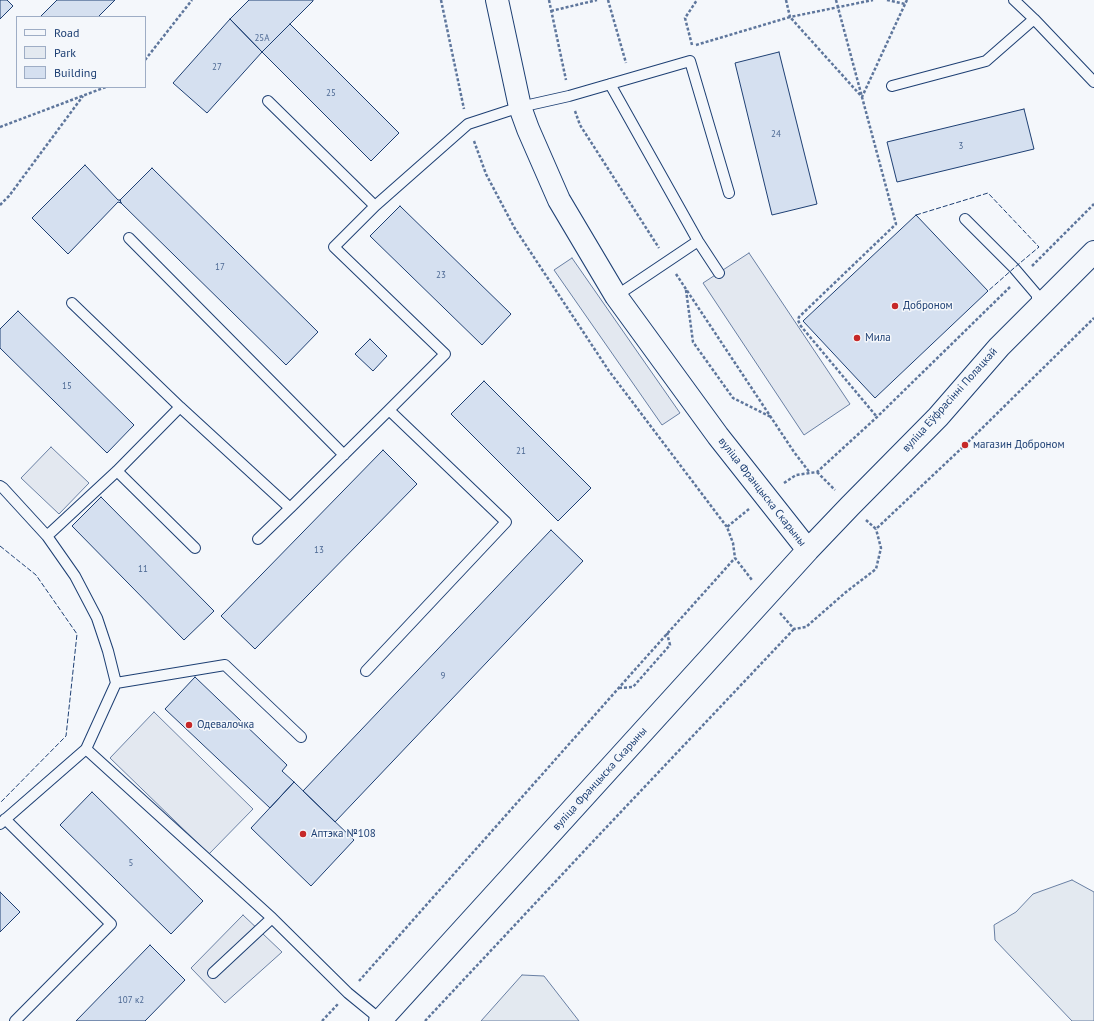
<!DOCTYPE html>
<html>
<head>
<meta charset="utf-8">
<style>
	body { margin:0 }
	#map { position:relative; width:1094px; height:1021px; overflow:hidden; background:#f4f7fb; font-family:"PT Sans",sans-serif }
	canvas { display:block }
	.legend { position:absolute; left:16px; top:16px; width:130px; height:72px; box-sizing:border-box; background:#f4f7fb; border:1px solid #9eadc5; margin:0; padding:5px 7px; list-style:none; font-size:12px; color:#1d3f73 }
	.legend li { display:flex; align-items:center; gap:8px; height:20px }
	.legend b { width:20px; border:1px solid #9eadc5 }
</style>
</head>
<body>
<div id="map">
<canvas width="1094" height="1021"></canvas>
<ul class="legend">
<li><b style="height:5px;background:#f4f7fb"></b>Road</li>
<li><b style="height:11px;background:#e3e9f0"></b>Park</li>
<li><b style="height:11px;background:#d5e0f0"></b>Building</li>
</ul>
</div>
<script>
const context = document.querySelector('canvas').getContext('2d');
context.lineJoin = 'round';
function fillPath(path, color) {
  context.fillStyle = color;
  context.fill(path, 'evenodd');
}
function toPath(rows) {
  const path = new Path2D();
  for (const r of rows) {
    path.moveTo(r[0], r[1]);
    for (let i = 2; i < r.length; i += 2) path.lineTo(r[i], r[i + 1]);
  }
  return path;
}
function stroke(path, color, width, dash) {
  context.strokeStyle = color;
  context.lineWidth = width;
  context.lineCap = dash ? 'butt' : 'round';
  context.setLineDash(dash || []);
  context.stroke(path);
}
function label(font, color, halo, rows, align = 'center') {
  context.font = font + ' "PT Sans",sans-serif';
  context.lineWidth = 3;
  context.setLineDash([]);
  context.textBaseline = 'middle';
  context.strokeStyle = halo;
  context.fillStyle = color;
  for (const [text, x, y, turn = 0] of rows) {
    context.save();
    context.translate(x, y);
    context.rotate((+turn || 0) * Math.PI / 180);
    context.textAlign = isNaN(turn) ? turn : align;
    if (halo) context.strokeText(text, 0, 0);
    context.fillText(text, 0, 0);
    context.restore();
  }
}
const green = toPath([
	[1072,880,1094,892,1094,1021,1072,1021,995,940,994,925,1016,912,1033,894,1072,880],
	[522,975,544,976,579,1021,481,1021,522,975]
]);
const parking = toPath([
	[749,253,850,404,804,435,703,283,749,253],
	[572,258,680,413,662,425,554,270,572,258],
	[51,447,89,483,59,514,21,478,51,447],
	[154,712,253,809,209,854,110,758,154,712],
	[243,915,282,952,225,1003,191,968,243,915]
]);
const building = toPath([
	[0,0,7,0,13,6,0,19,0,0],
	[57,0,115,0,98,17,40,17,57,0],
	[249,0,313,0,313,1,262,52,230,19,249,0],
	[230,19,262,52,207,113,173,83,230,19],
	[290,24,399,133,371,161,262,52,290,24],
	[779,52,817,204,772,215,735,63,779,52],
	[1024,109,1034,149,897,182,887,142,1024,109],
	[85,165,118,200,120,200,121,203,118,202,68,254,32,218,85,165],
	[152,168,318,332,286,365,121,203,120,200,152,168],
	[400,206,511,314,482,345,370,236,400,206],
	[916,215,988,291,875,398,803,321,916,215],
	[18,311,134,425,107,453,0,348,0,329,18,311],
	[370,339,387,356,373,371,355,354,370,339],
	[484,381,591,488,558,521,451,414,484,381],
	[383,450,417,484,255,649,221,616,383,450],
	[101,497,214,611,184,640,72,526,101,497],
	[551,530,583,561,335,822,303,791,551,530],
	[195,677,287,765,282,771,294,782,270,808,165,709,195,677],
	[294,782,354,840,311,886,251,828,294,782],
	[92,792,203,901,171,934,60,825,92,792],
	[0,892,20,912,0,932,0,892],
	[150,945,185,980,145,1021,76,1021,150,945]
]);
const path = toPath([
	[441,0,464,109],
	[549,0,566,80],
	[608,0,626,63],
	[786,0,790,17,873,0],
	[836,0,896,224,799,317,798,320,800,325,877,417],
	[887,0,905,4,907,0],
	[551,11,597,0],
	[692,45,685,18,697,0],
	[696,45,790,17,862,97,905,4],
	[145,60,192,0],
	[575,111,580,125,659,248],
	[0,127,106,87],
	[474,141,486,174,514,227,609,371,727,527],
	[0,205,9,196,83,96],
	[1032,266,1094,204],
	[676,274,794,452,810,473],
	[686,290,693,342,733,398,771,417],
	[817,472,835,490],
	[784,483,796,475,817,472,877,417,1010,287],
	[749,509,727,527,733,543,735,558,752,580],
	[866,520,876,529,965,445,1094,318],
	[780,613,794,629,806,627,846,592,876,569,881,548,876,529],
	[619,688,633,687,670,645,667,633],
	[359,981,640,664,735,558],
	[322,1021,338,1004],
	[425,1021,600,834,794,629]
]);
const service = toPath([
	[1014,0,1034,19,1094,82],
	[610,84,698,241,719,273],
	[892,86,986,61,1034,19],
	[268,101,375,206],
	[965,219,1014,268,1037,295,1037,307],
	[129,238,344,455],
	[616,296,698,241],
	[72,303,180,407,290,508,389,410],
	[117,471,195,548],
	[0,486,3,488,47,536,75,576,97,618,108,651,116,683,86,749,0,824],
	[47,536,117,471,180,407],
	[258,539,290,508],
	[366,671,506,522,389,410,445,354,334,247,375,206,468,124,520,107,569,96,690,61,729,193],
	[116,683,225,665,301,737],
	[86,749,272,918,348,993,381,1020],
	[5,819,111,924,15,1021],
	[213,973,272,918]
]);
const tertiary = toPath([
	[497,0,520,107,528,129,559,200,616,296,718,436,808,550],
	[380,1021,808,550,850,506,938,417,999,347,1094,252]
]);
const fence = toPath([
	[916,215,988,193,1039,247,1014,268,988,291],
	[0,546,36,575,77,634,66,736,0,803]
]);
const markers = [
	[895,306,4,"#c62828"],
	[857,338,4,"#c62828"],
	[965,445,4,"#c62828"],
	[189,725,4,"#c62828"],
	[303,834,4,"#c62828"]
];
const numberNames = [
	["25А",262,38],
	["27",217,67],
	["25",331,93],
	["24",776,134],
	["3",961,146],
	["17",220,267],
	["23",441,275],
	["15",67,386],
	["21",521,451],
	["13",319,550],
	["11",143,569],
	["9",443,676],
	["5",131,863],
	["107 к2",131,1000]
];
const poiNames = [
	["Доброном",903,306],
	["Мила",865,338],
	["магазин Доброном",973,445],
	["Одевалочка",197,725],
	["Аптэка №108",311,834]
];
const streetNames = [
	["вуліца Еўфрасінні Полацкай",950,400,-48],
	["вуліца Францыска Скарыны",762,492,52],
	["вуліца Францыска Скарыны",600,779,-48]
];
fillPath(green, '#e3e9f0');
stroke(green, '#687fa3', 1);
fillPath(parking, '#e3e8f0');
stroke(parking, '#687fa3', 1);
fillPath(building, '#d5e0f0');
stroke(building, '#1d3f73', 1);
stroke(service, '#1d3f73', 12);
stroke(tertiary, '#1d3f73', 24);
stroke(path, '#5e769c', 2.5, [3, 2]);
stroke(service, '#f4f7fb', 10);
stroke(tertiary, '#f4f7fb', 22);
stroke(fence, '#1d3f73', 1, [5, 2]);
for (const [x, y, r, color] of markers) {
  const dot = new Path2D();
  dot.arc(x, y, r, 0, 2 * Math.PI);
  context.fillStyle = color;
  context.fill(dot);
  stroke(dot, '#f4f7fb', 1.5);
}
label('9px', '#4b6792', null, numberNames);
label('11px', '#1d3f73', '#f4f7fb', poiNames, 'left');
label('11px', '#1d3f73', '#f4f7fb', streetNames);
</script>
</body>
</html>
